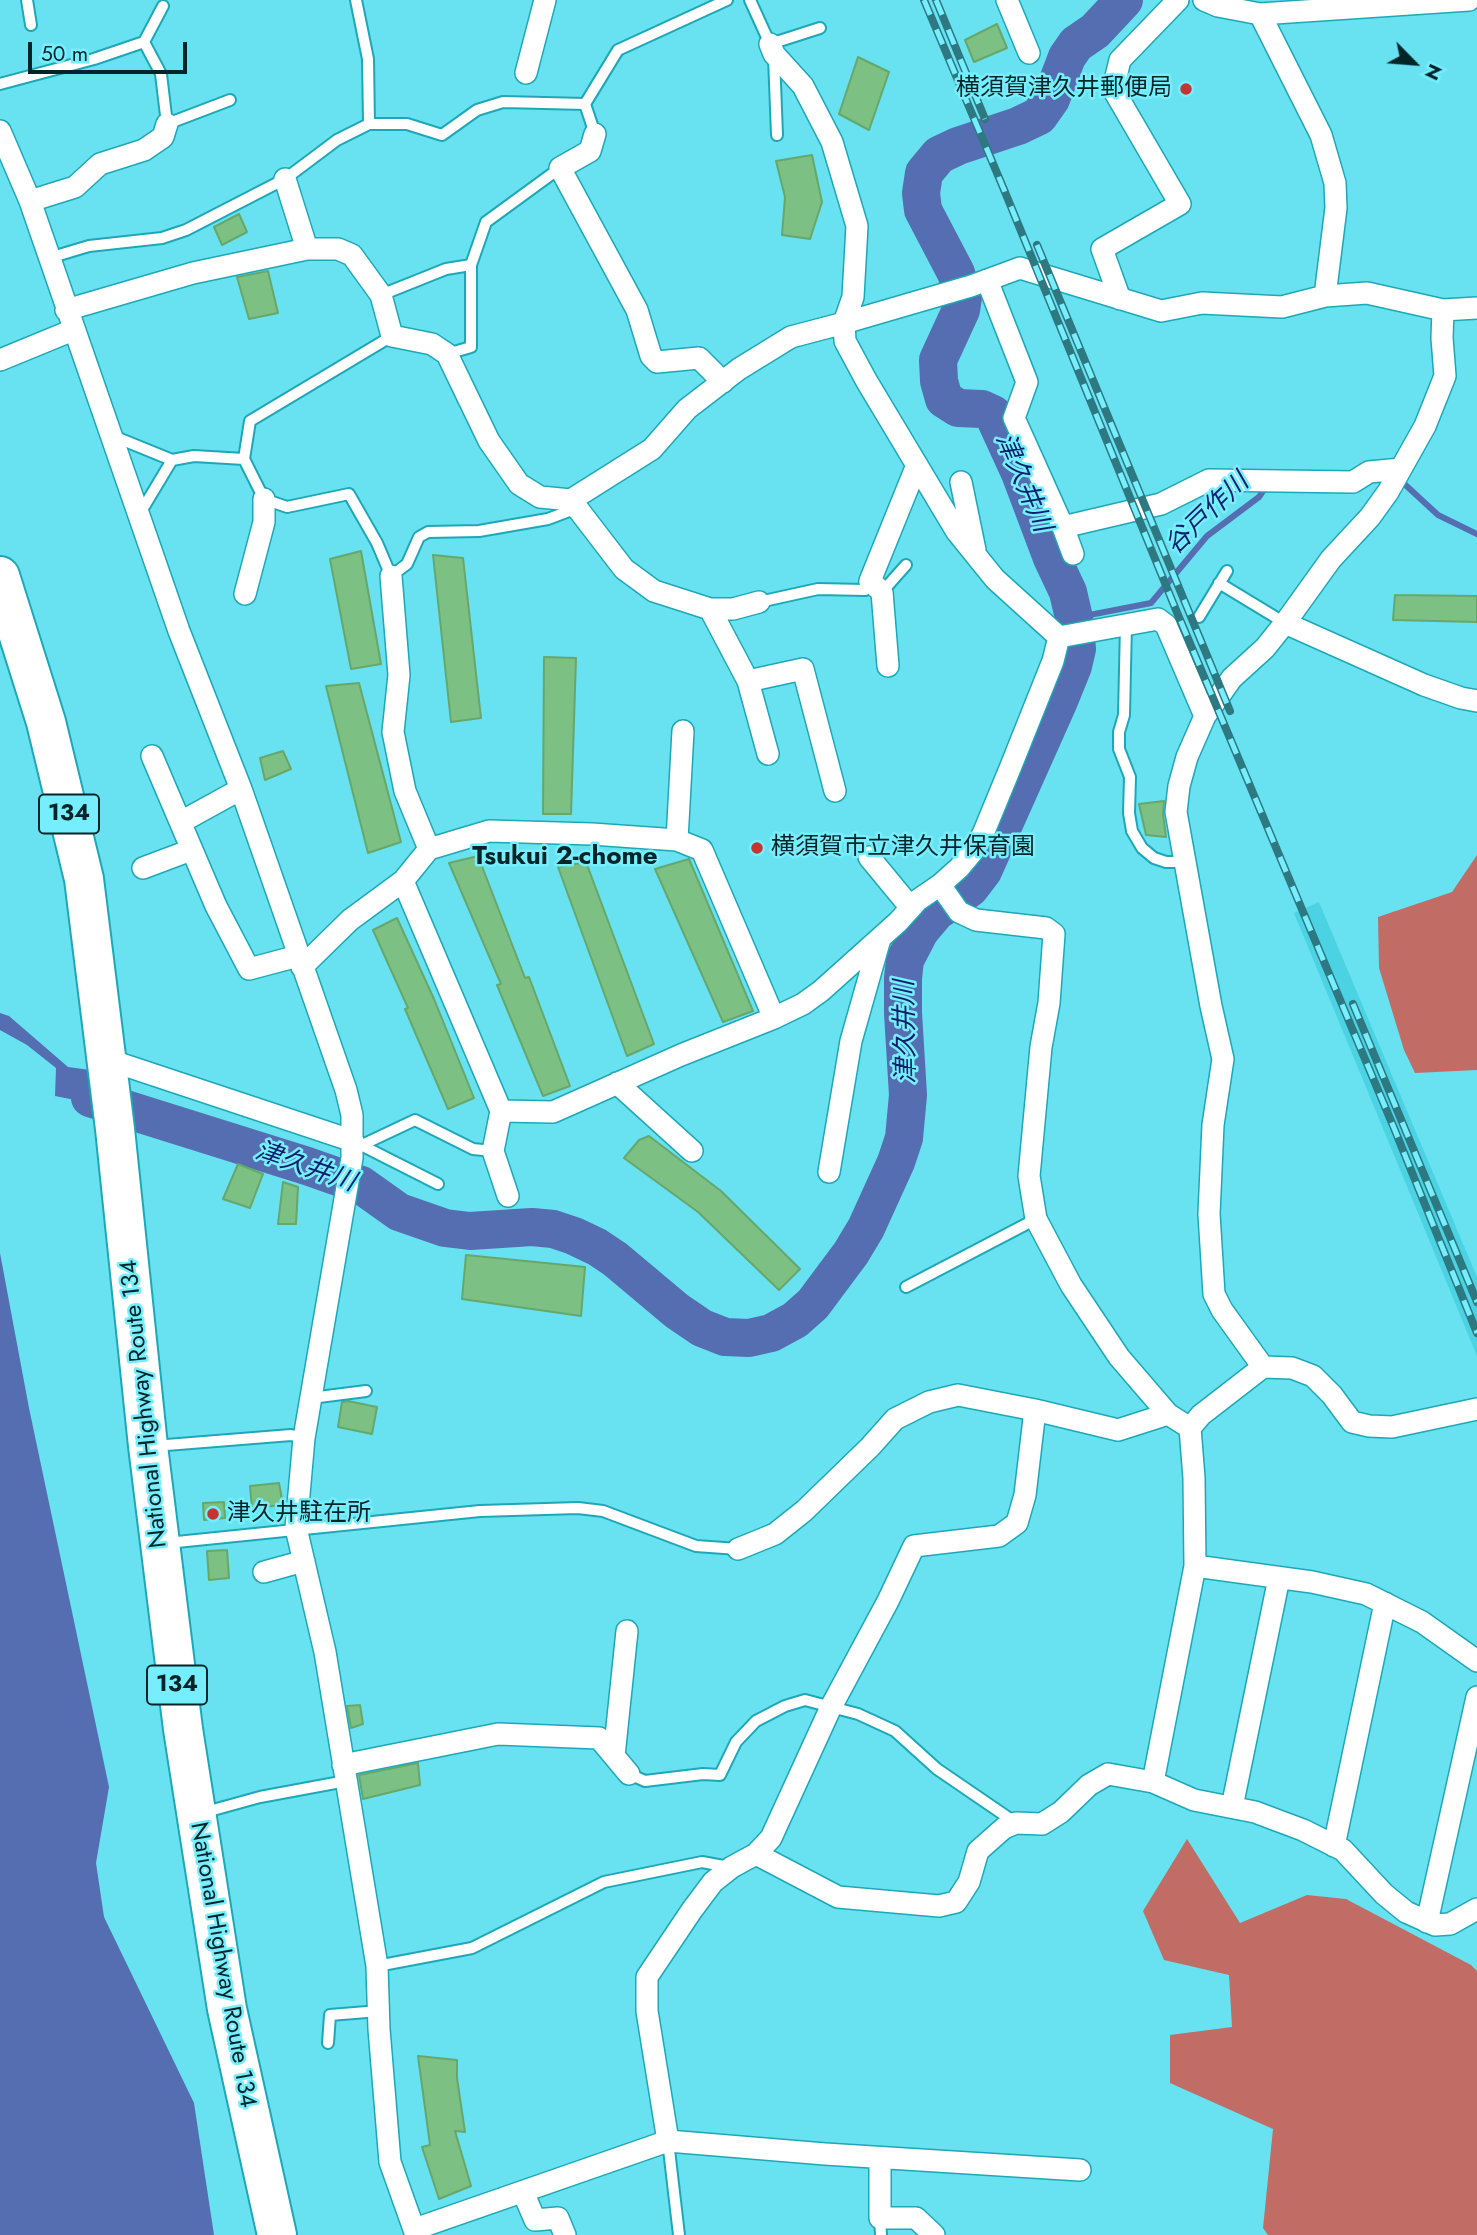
<!DOCTYPE html>
<html>
<head>
<meta charset="utf-8">
<style>
	body { margin:0 }
	#map { position:relative; width:1477px; height:2235px; overflow:hidden; background:#68e1f0; font-family:Jost,sans-serif }
	canvas { display:block }
	.north { position:absolute; left:1379px; top:28px; width:70px; height:70px; -webkit-text-stroke:5px #76eefd; paint-order:stroke; rotate:115deg; font-size:19px; font-weight:700; line-height:28px; text-align:center; color:#002529 }
	.north::after { content:''; display:block; margin:auto; width:24px; height:32px; background:#002529; clip-path:polygon(50% 0,100% 100%,50% 72%,0 100%) }
	.scale { position:absolute; left:28px; top:42px; width:159px; height:32px; box-sizing:border-box; border:4px solid #002529; border-top:0; padding-left:9px; font-size:21px; line-height:24px; white-space:nowrap; color:#002529; -webkit-text-stroke:5px #76eefd; paint-order:stroke }
</style>
</head>
<body>
<div id="map">
<canvas width="1477" height="2235"></canvas>
<div class="north">N</div>
<div class="scale">50 m</div>
</div>
<script>
const context = document.querySelector('canvas').getContext('2d');
context.lineJoin = 'round';
function fillPath(path, color) {
  context.fillStyle = color;
  context.fill(path, 'evenodd');
}
function toPath(rows) {
  const path = new Path2D();
  for (const r of rows) {
    path.moveTo(r[0], r[1]);
    for (let i = 2; i < r.length; i += 2) path.lineTo(r[i], r[i + 1]);
  }
  return path;
}
function stroke(path, color, width, dash) {
  context.strokeStyle = color;
  context.lineWidth = width;
  context.lineCap = dash ? 'butt' : 'round';
  context.setLineDash(dash || []);
  context.stroke(path);
}
function label(font, color, halo, rows, align = 'center') {
  context.font = font + ' Jost,"Noto Sans JP",sans-serif';
  context.lineWidth = 5;
  context.setLineDash([]);
  context.textBaseline = 'middle';
  context.strokeStyle = halo;
  context.fillStyle = color;
  for (const [text, x, y, turn = 0] of rows) {
    context.save();
    context.translate(x, y);
    context.rotate((+turn || 0) * Math.PI / 180);
    context.textAlign = isNaN(turn) ? turn : align;
    if (halo) context.strokeText(text, 0, 0);
    context.fillText(text, 0, 0);
    context.restore();
  }
}
const built = toPath([
	[1319,902,1477,1277,1477,1356,1294,913]
]);
const forest = toPath([
	[1477,855,1477,1070,1415,1073,1404,1050,1379,968,1378,917,1452,892],
	[1187,1839,1240,1923,1307,1895,1346,1899,1471,1965,1477,1971,1477,2235,1268,2235,1263,2228,1273,2129,1170,2083,1170,2035,1232,2027,1229,1975,1164,1960,1143,1911]
]);
const water = toPath([
	[0,1013,9,1016,68,1067,90,1070,90,1103,55,1096,56,1068,27,1045,0,1030],
	[0,1253,29,1408,109,1787,96,1863,104,1917,194,2103,214,2235,0,2235]
]);
const stream = toPath([
	[1399,479,1438,515,1477,534],
	[1074,618,1151,603,1207,536,1259,497,1267,485]
]);
const river = toPath([
	[90,1098,307,1166,361,1185,399,1212,445,1228,470,1231,532,1227,553,1229,574,1236,597,1247,615,1259,677,1311,702,1328,725,1337,749,1338,771,1333,795,1320,813,1304,851,1253,866,1228,896,1162,904,1138,908,1095,903,1013,903,978,905,960,920,931,936,912,970,888,983,871,1058,703,1073,666,1077,649,1074,618,1068,592,1052,558,1020,473,993,414,982,409,958,408,944,399,939,381,938,360,961,310,963,297,956,273,923,210,921,193,924,173,939,155,958,146,1018,126,1039,116,1051,99,1067,57,1076,44,1095,31,1124,0]
]);
const building = toPath([
	[997,24,1007,48,974,62,965,40,997,24],
	[858,57,889,72,869,130,839,114,858,57],
	[812,155,822,202,810,239,782,235,785,197,776,161,812,155],
	[239,214,247,232,222,245,214,227,239,214],
	[268,271,278,313,249,319,237,277,268,271],
	[361,551,381,664,351,669,330,559,361,551],
	[433,555,463,558,481,718,451,722,433,555],
	[1395,595,1477,596,1477,622,1393,620,1395,595],
	[544,657,576,658,571,814,543,814,544,657],
	[359,683,401,842,368,853,326,686,359,683],
	[283,751,291,769,265,780,260,758,283,751],
	[1164,801,1163,814,1166,837,1146,835,1139,804,1164,801],
	[478,856,525,978,529,977,570,1086,543,1096,497,985,501,984,449,863,478,856],
	[689,859,753,1011,723,1022,655,869,689,859],
	[586,862,654,1044,627,1056,558,867,586,862],
	[397,918,434,999,474,1098,448,1109,405,1009,408,1008,373,930,397,918],
	[649,1136,721,1191,800,1269,779,1290,698,1212,624,1158,639,1140,649,1136],
	[238,1164,263,1174,250,1208,223,1199,238,1164],
	[283,1182,298,1187,296,1224,278,1224,283,1182],
	[466,1255,585,1267,581,1316,462,1299,466,1255],
	[348,1401,377,1407,372,1434,338,1427,342,1402,348,1401],
	[279,1483,283,1505,252,1508,250,1486,279,1483],
	[224,1502,225,1518,204,1520,203,1503,224,1502],
	[227,1550,229,1578,209,1580,207,1551,227,1550],
	[360,1705,363,1724,351,1728,347,1706,360,1705],
	[418,1763,420,1785,363,1799,359,1775,418,1763],
	[418,2056,457,2060,457,2078,465,2132,455,2131,471,2186,439,2199,422,2147,430,2145,418,2056]
]);
const lane = toPath([
	[27,0,31,25],
	[750,0,770,44,820,28],
	[144,42,163,6],
	[774,57,777,135],
	[0,84,94,59,144,42,161,74,167,124,230,100],
	[369,124,407,124,442,135,477,110,503,102,585,104],
	[595,134,585,104,618,50,727,0],
	[49,258,89,246,162,238,186,230,285,179,337,140,369,124,368,59,356,0],
	[381,295,446,269,471,265,486,222,560,168],
	[392,336,250,421,244,459,264,499,287,507,349,494,377,543,391,576,407,564,419,537,428,532,479,531,548,519,577,508],
	[447,354,471,347,471,265],
	[113,436,172,460],
	[139,515,172,460,194,456,244,459],
	[1219,583,1285,623],
	[882,592,906,565],
	[759,602,818,589,865,590,870,581],
	[1199,617,1227,571],
	[1126,624,1124,715,1119,732,1119,749,1130,777,1129,813,1132,831,1142,848,1154,858,1166,862,1185,862],
	[359,1144,438,1184],
	[362,1145,415,1120,473,1149,493,1151],
	[906,1287,1036,1219],
	[311,1398,366,1391],
	[154,1446,291,1435,304,1438],
	[167,1543,480,1511,578,1508,603,1511,696,1546,738,1549],
	[629,1774,645,1781,703,1774,720,1775,736,1742,756,1721,785,1706,805,1700,858,1714,895,1731,937,1769,1016,1823],
	[202,1813,260,1797,346,1781],
	[377,1966,472,1948,604,1882,702,1862,729,1867],
	[328,2043,330,2015,379,2011],
	[668,2141,679,2235],
	[880,2218,881,2235]
]);
const street = toPath([
	[1007,0,1029,53],
	[1204,0,1218,6,1260,14,1469,0],
	[1260,14,1321,135,1335,183,1336,208,1325,296],
	[770,44,774,54,803,86,832,142,857,226,853,297,844,323,845,341,866,380,957,532,995,579,1059,637],
	[526,73,545,0],
	[0,131,30,201,179,631,241,789,346,1090,352,1115,352,1158,304,1438,296,1528,325,1652,377,1966,379,2029,390,2162,416,2235],
	[595,134,590,151,560,168,637,310,651,356,657,362,699,358,723,382],
	[285,179,307,249],
	[30,201,75,187,100,164,144,150,163,137,167,124],
	[987,280,1027,382,1014,418,1063,527,1073,554],
	[1120,299,1102,249,1180,204,1113,89,1120,60,1178,0],
	[66,310,193,273,307,249,338,249,352,255,381,295,392,336,432,344,447,354,489,441,519,484,540,497,571,500,652,449,687,409,739,369,791,337,844,323,971,286,1020,268,1161,311,1202,303,1282,307,1325,296,1367,293,1443,310,1477,308],
	[0,360,73,330],
	[961,482,975,550],
	[571,500,624,569,654,591,710,609,733,609,759,602],
	[1063,527,1161,504,1209,480,1353,482,1369,472,1401,469],
	[391,576,399,675,393,732,405,791,429,849],
	[245,594,264,522,264,499],
	[710,609,748,681,768,754],
	[1285,623,1424,685,1461,698,1477,701],
	[1059,637,1158,619,1166,625,1205,716],
	[888,666,882,592,870,581,917,465],
	[748,681,803,669,835,791],
	[152,756,216,906,249,969,298,956],
	[181,822,241,789],
	[677,840,683,731],
	[869,857,911,908],
	[143,868,191,850],
	[403,881,501,1111,493,1151,508,1196],
	[940,885,959,912,976,920,1046,928,1054,934,1049,1003,1041,1047,1029,1176,1036,1219,1071,1285,1119,1357,1168,1414,1190,1428],
	[302,967,350,920,403,881,429,849,489,831,592,834,677,840,702,850,774,1018],
	[106,1059,353,1141],
	[617,1083,692,1151],
	[501,1111,553,1112,681,1055,774,1018,803,1004,821,991,898,922,918,900,940,885,959,868,974,850,983,834,1011,766,1053,661,1059,637],
	[829,1172,851,1041,880,939],
	[1263,1367,1222,1310,1214,1294,1209,1214,1213,1125,1223,1059,1211,1006,1176,812,1179,786,1187,757,1205,716,1232,678,1265,648,1285,623,1331,559,1370,517,1388,492,1425,426,1445,376,1442,338,1443,310],
	[1477,1409,1392,1427,1369,1426,1352,1422,1332,1395,1313,1376,1292,1368,1263,1367,1201,1415,1190,1428,1194,1478,1195,1566,1153,1782,1194,1800,1255,1812,1303,1830,1343,1850,1384,1894,1406,1912,1435,1925,1450,1924,1477,1909],
	[738,1549,775,1534,804,1511,870,1447,895,1419,929,1402,958,1395,1035,1410,1118,1430,1168,1414],
	[1195,1566,1312,1582,1366,1594,1422,1622,1477,1661],
	[264,1572,304,1561],
	[614,1756,627,1631],
	[343,1765,498,1734,599,1738,629,1774],
	[1232,1807,1279,1578],
	[1334,1846,1385,1603],
	[756,1854,838,1897,939,1906,956,1902,969,1882,978,1851,1004,1828,1016,1823,1042,1824,1061,1812,1089,1785,1108,1774,1153,1782],
	[1427,1922,1477,1697],
	[668,2141,647,2011,647,1977,692,1910,713,1882,732,1867,756,1854,771,1838,831,1707,888,1601,914,1546,999,1536,1017,1523,1025,1495,1035,1410],
	[880,2158,880,2218,916,2218,934,2235],
	[523,2192,535,2220,558,2218,565,2235],
	[415,2229,668,2141,825,2154,1080,2170]
]);
const highway = toPath([
	[0,576,46,722,84,879,115,1129,148,1446,183,1729,227,2009,277,2235]
]);
const rail = toPath([
	[924,0,1005,192,1176,610,1394,1128,1477,1333],
	[936,0,985,119],
	[1037,245,1230,711],
	[1353,1004,1477,1302]
]);
const markers = [
	[1186,89,7,"#c43532"],
	[757,848,7,"#c43532"],
	[213,1514,7,"#c43532"]
];
const shields = [
	[69,814,60],
	[177,1685,60]
];
const shieldNames = [
	["134",69,814],
	["134",177,1685]
];
const poiNames = [
	["横須賀津久井郵便局",1172,89,"right"],
	["横須賀市立津久井保育園",771,848],
	["津久井駐在所",227,1514]
];
const streetNames = [
	["National Highway Route 134",145,1404,-96],
	["National Highway Route 134",222,1965,80]
];
const waterNames = [
	["津久井川",1022,483,67],
	["谷戸作川",1208,515,-44],
	["津久井川",907,1032,-91],
	["津久井川",305,1168,19]
];
const neighbourhoodNames = [
	["Tsukui 2-chome",565,858]
];
fillPath(built, '#4bd3e3');
fillPath(forest, '#c16d65');
fillPath(water, '#546eb1');
stroke(stream, '#546eb1', 6);
stroke(river, '#546eb1', 38);
fillPath(building, '#7dc083');
stroke(building, '#66a76c', 2);
stroke(lane, '#1ea8b7', 14);
stroke(street, '#1ea8b7', 24);
stroke(highway, '#1ea8b7', 42);
stroke(lane, '#fff', 10);
stroke(street, '#fff', 21);
stroke(highway, '#fff', 38);
stroke(rail, '#2e7881', 8);
stroke(rail, '#76eefd', 5, [16]);
for (const [x, y, r, color] of markers) {
  const dot = new Path2D();
  dot.arc(x, y, r, 0, 2 * Math.PI);
  context.fillStyle = color;
  context.fill(dot);
  stroke(dot, '#76eefd', 2.5);
}
for (const [x, y, w] of shields) {
  const box = new Path2D();
  box.roundRect(x - w / 2, y - 19.5, w, 39, 5);
  context.fillStyle = '#76eefd';
  context.fill(box);
  stroke(box, '#002529', 2);
}
label('bold 23px', '#002529', null, shieldNames);
label('24px', '#002529', '#76eefd', poiNames, 'left');
label('24px', '#002529', '#76eefd', streetNames);
label('italic 26px', '#0d1f6f', '#76eefd', waterNames);
label('bold 26px', '#002529', '#76eefd', neighbourhoodNames);
</script>
</body>
</html>
